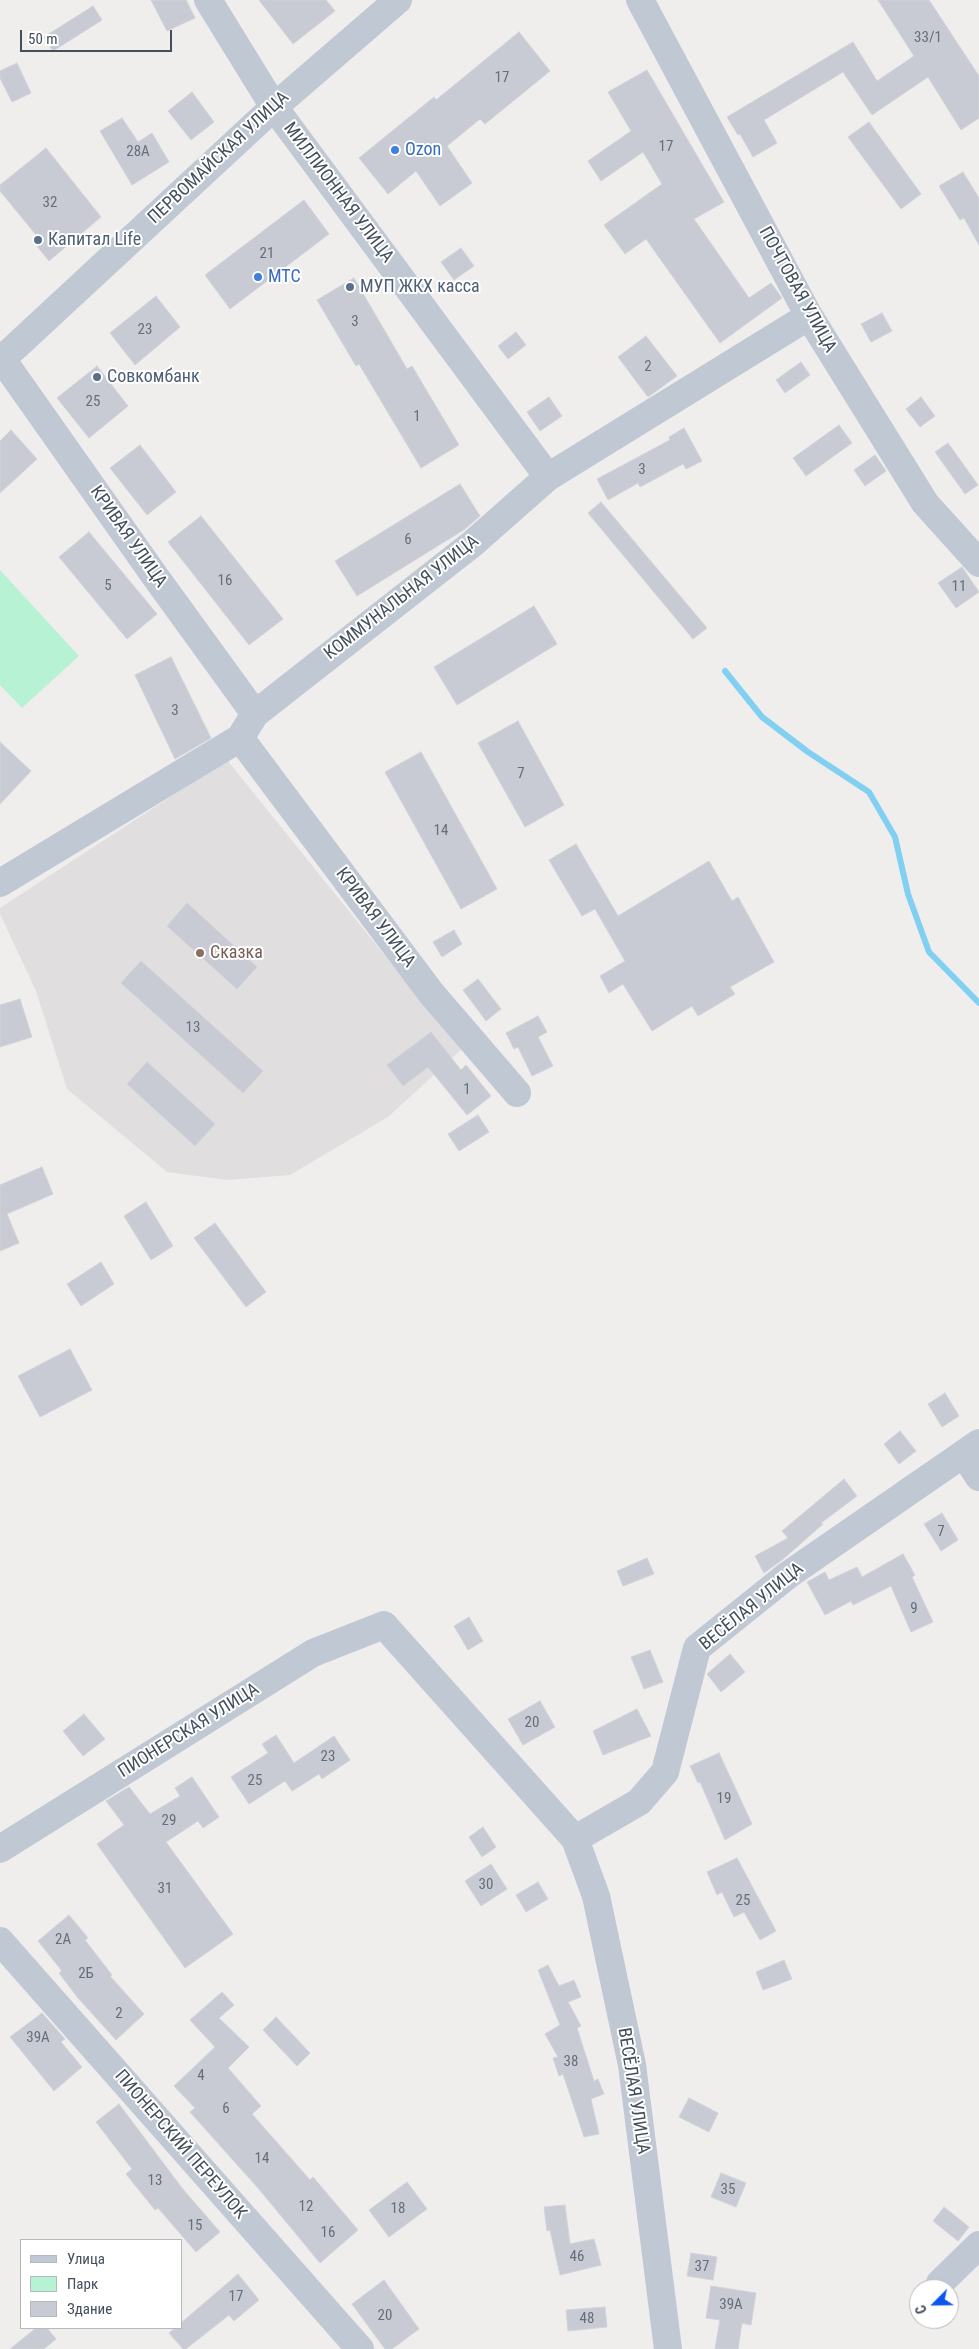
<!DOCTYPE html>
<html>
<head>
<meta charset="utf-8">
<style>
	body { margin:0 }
	#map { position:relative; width:979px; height:2349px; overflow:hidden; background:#f0eded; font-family:"Roboto Condensed",sans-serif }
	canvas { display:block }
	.legend { position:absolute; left:20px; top:2239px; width:162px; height:90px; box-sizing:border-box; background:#fff; border:1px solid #b4b9be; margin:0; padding:6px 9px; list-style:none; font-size:15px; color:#444f5c }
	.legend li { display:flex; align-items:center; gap:10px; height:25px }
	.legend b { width:25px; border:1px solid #b4b9be }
	.north { position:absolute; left:909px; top:2279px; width:50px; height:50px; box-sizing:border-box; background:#fff; border:1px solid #b4b9be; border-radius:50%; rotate:247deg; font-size:14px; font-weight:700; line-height:20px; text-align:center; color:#444f5c }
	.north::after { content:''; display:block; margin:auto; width:18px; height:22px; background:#0b57ec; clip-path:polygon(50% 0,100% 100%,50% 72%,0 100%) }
	.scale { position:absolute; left:20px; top:30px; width:152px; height:22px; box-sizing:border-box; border:2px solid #444f5c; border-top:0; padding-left:6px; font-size:15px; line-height:18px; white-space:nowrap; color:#444f5c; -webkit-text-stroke:4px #fff; paint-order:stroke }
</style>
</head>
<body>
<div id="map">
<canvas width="979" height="2349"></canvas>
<ul class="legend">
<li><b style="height:6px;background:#c0c8d4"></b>Улица</li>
<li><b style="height:14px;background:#b8f2d4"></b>Парк</li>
<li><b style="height:14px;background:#c9cbd4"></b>Здание</li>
</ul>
<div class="north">С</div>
<div class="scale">50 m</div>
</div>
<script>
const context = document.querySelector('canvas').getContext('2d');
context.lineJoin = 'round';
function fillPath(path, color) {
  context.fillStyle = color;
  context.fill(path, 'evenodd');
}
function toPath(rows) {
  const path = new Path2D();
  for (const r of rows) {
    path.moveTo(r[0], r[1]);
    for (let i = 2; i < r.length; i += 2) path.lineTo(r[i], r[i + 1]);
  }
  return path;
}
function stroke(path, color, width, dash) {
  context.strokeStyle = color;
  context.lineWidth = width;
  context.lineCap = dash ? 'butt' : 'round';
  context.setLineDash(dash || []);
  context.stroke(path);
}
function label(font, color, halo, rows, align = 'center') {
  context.font = font + ' "Roboto Condensed",sans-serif';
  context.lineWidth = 4;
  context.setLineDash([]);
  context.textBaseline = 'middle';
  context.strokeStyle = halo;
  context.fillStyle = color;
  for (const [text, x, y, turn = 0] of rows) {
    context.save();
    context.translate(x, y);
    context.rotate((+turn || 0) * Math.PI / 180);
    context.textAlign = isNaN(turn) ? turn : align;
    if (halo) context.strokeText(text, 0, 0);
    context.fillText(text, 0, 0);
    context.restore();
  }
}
const education = toPath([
	[227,760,461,1050,388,1117,290,1175,227,1180,167,1172,67,1089,36,991,0,914,0,908]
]);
const green = toPath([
	[0,570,79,656,22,708,0,685]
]);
const stream = toPath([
	[725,671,762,717,808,752,869,792,895,837,908,894,929,952,979,1003]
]);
const building = toPath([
	[151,0,186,0,195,18,167,31,151,0],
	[259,0,326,0,335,11,293,44,259,0],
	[878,0,929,0,979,76,979,118,961,130,928,77,872,115,843,72,764,120,777,143,753,157,740,134,738,135,727,117,853,42,877,81,914,56,878,0],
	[93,6,102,20,53,51,44,37,93,6],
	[519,32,550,71,485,124,480,119,447,146,472,183,440,206,416,171,388,194,359,158,434,97,436,100,519,32],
	[17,63,31,93,12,102,0,78,0,71,17,63],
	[647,70,724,202,694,219,749,298,771,283,782,298,720,343,646,239,625,254,604,225,662,184,643,152,601,181,588,161,631,131,608,92,647,70],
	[192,92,214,122,191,140,168,111,192,92],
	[122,118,138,142,152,133,169,162,132,185,100,131,122,118],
	[869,122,921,194,901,209,848,137,869,122],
	[46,148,101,217,49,261,32,240,37,236,0,191,0,185,46,148],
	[963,172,979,198,979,245,964,218,960,220,939,186,963,172],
	[304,200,329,234,230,309,205,275,304,200],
	[461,248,474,266,454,280,441,262,461,248],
	[354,278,407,369,412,366,459,445,421,468,359,364,356,366,317,300,354,278],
	[156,296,180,327,135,365,110,333,156,296],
	[882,313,892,331,871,342,861,324,882,313],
	[516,332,526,345,508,359,498,346,516,332],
	[646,336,677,376,648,397,618,357,646,336],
	[801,362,810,375,785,393,776,380,801,362],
	[97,366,128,406,89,438,57,398,97,366],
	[549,397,562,416,540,431,527,412,549,397],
	[921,397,935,416,920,427,906,409,921,397],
	[839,425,852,443,806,476,793,458,839,425],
	[684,428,702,461,686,469,683,464,640,487,638,483,608,500,597,479,670,440,669,437,684,428],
	[11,430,37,459,0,493,0,441,11,430],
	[948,443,978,485,965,494,935,452,948,443],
	[140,445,176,492,147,515,110,468,140,445],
	[875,455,886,471,865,486,854,470,875,455],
	[460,484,480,516,465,529,357,596,335,561,460,484],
	[601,502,707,628,693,639,588,513,601,502],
	[201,516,283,619,249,645,168,542,201,516],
	[89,532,157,614,127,639,59,557,89,532],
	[962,567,979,592,956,608,938,583,962,567],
	[534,606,557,644,457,705,434,667,534,606],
	[171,657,211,738,175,759,135,675,171,657],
	[518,721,564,805,525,827,478,743,518,721],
	[0,742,31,771,0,804,0,742],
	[421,752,497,889,461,909,385,772,421,752],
	[576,844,618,916,709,861,732,901,738,897,774,962,730,987,735,994,698,1016,692,1006,652,1031,623,984,609,993,600,976,625,961,595,909,582,916,549,860,576,844],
	[187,903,257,967,237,989,167,926,187,903],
	[454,930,462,944,442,957,433,942,454,930],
	[141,961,263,1071,243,1093,121,983,141,961],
	[478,979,501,1009,486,1021,463,990,478,979],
	[20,999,32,1037,0,1047,0,1005,20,999],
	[538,1016,547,1032,538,1037,553,1066,532,1076,518,1047,514,1049,506,1033,538,1016],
	[431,1032,461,1070,466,1065,491,1096,467,1115,428,1067,403,1086,387,1065,431,1032],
	[147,1062,215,1124,195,1146,127,1084,147,1062],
	[478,1115,489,1132,459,1151,448,1134,478,1115],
	[42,1167,53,1194,7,1214,19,1243,0,1251,0,1185,42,1167],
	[146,1202,173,1246,151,1260,124,1216,146,1202],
	[215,1223,266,1292,246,1307,194,1238,215,1223],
	[101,1262,114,1284,81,1306,67,1284,101,1262],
	[70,1349,92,1390,40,1417,18,1376,70,1349],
	[945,1393,959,1416,942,1427,928,1404,945,1393],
	[900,1431,916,1451,899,1464,884,1444,900,1431],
	[844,1479,857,1496,821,1523,823,1524,782,1560,764,1573,755,1556,788,1538,782,1531,844,1479],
	[942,1513,958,1540,941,1551,924,1524,942,1513],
	[903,1554,915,1575,912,1577,933,1622,911,1632,891,1586,853,1605,851,1601,825,1615,807,1582,825,1572,829,1580,857,1567,862,1577,903,1554],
	[647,1558,654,1574,623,1586,617,1571,647,1558],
	[469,1617,483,1641,468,1650,454,1626,469,1617],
	[650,1650,663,1682,644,1689,631,1657,650,1650],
	[730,1654,745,1672,721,1692,707,1674,730,1654],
	[540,1701,555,1727,523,1745,508,1719,540,1701],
	[637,1709,651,1736,603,1755,593,1731,637,1709],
	[84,1714,105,1739,83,1756,63,1731,84,1714],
	[276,1735,294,1763,334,1736,350,1760,322,1779,319,1774,292,1791,285,1781,249,1804,231,1777,268,1753,262,1744,276,1735],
	[719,1753,752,1824,725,1840,700,1782,698,1783,690,1766,719,1753],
	[192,1777,219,1817,203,1828,198,1821,166,1842,233,1934,185,1968,97,1844,124,1825,106,1801,129,1787,150,1814,180,1796,175,1788,192,1777],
	[483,1827,496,1847,482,1857,469,1837,483,1827],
	[737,1858,776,1931,760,1940,744,1912,734,1917,722,1892,717,1895,707,1872,737,1858],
	[491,1864,507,1889,481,1906,465,1881,491,1864],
	[538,1882,548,1899,526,1912,516,1895,538,1882],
	[69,1915,88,1938,85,1940,112,1975,110,1976,144,2014,116,2040,78,1998,59,1973,62,1971,38,1941,69,1915],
	[784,1960,792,1979,763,1990,756,1972,784,1960],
	[548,1965,559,1986,574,1980,581,1997,568,2002,581,2026,577,2028,594,2081,598,2079,604,2094,591,2099,599,2134,584,2137,563,2074,559,2076,553,2058,558,2057,545,2034,560,2025,538,1970,548,1965],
	[222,1992,234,2005,219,2018,249,2047,228,2068,261,2106,252,2114,310,2180,313,2177,358,2230,320,2263,258,2188,190,2112,195,2108,174,2086,215,2047,190,2020,222,1992],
	[42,2013,65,2039,61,2042,82,2067,54,2091,10,2037,42,2013],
	[276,2017,310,2053,297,2066,263,2030,276,2017],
	[689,2098,718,2113,709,2132,679,2117,689,2098],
	[119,2104,182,2188,220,2232,196,2252,158,2208,155,2210,126,2174,132,2169,96,2122,119,2104],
	[721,2173,746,2183,736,2207,711,2197,721,2173],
	[407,2182,427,2209,389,2237,369,2210,407,2182],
	[565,2205,570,2244,594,2239,601,2265,560,2275,550,2230,547,2231,544,2207,565,2205],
	[944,2207,969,2227,958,2241,933,2221,944,2207],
	[691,2253,717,2257,713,2280,687,2276,691,2253],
	[238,2274,259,2300,234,2321,229,2315,186,2349,183,2349,169,2333,175,2328,181,2328,181,2323,238,2274],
	[384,2280,419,2329,392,2349,385,2349,352,2304,384,2280],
	[711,2286,756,2293,751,2325,742,2323,738,2349,715,2349,720,2320,706,2318,711,2286],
	[605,2307,607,2327,568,2331,566,2310,605,2307],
	[36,2328,47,2328,56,2339,44,2349,10,2349,36,2328]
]);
const minor = toPath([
	[208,0,274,107,548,477],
	[640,0,809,316,925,503,979,563],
	[2,359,157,579,255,714],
	[0,361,274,107,398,0],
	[240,738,431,993,517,1093],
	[0,883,240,738,255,714,472,544,548,477,809,316],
	[964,1454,979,1477],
	[575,1839,639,1802,665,1772,697,1648,788,1575,979,1443],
	[0,1849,313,1653,384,1625,575,1839,596,1896,632,2065,668,2349],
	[0,1941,360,2349],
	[940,2283,979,2245]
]);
const markers = [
	[395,150,5,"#3f7fe0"],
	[38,240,5,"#5c6f8a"],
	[258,277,5,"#3f7fe0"],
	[350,287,5,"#5c6f8a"],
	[97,377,5,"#5c6f8a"],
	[200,953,5,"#8d6e63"]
];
const numberNames = [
	["33/1",928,38],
	["17",502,78],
	["17",666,147],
	["28А",138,152],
	["32",50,203],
	["21",267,254],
	["3",355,322],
	["23",145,330],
	["2",648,367],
	["25",93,402],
	["1",417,417],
	["3",642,470],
	["6",408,540],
	["16",225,581],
	["5",108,586],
	["11",959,587],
	["3",175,711],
	["7",521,774],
	["14",441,831],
	["13",193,1028],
	["1",467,1090],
	["7",941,1532],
	["9",914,1609],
	["20",532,1723],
	["23",328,1757],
	["25",255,1781],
	["19",724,1799],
	["29",169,1821],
	["30",486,1885],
	["31",165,1889],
	["25",743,1901],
	["2А",63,1940],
	["2Б",86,1974],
	["2",119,2014],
	["39А",38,2038],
	["38",571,2062],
	["4",201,2076],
	["6",226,2109],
	["14",262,2159],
	["13",155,2181],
	["35",728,2190],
	["12",306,2207],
	["18",398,2209],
	["15",195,2226],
	["16",328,2233],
	["46",577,2257],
	["37",702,2267],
	["17",236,2297],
	["39А",731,2305],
	["20",385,2316],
	["48",587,2319]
];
const shopNames = [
	["Ozon",405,150],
	["МТС",268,277]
];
const streetNames = [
	["ПЕРВОМАЙСКАЯ УЛИЦА",219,158,-43],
	["МИЛЛИОННАЯ УЛИЦА",338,193,53],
	["ПОЧТОВАЯ УЛИЦА",797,290,61],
	["КРИВАЯ УЛИЦА",128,537,55],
	["КОММУНАЛЬНАЯ УЛИЦА",402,598,-38],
	["КРИВАЯ УЛИЦА",375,918,53],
	["ВЕСЁЛАЯ УЛИЦА",752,1607,-39],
	["ПИОНЕРСКАЯ УЛИЦА",189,1731,-32],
	["ВЕСЁЛАЯ УЛИЦА",633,2091,81],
	["ПИОНЕРСКИЙ ПЕРЕУЛОК",180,2145,49]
];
const serviceNames = [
	["Капитал Life",48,240],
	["МУП ЖКХ касса",360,287],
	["Совкомбанк",107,377]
];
const educationNames = [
	["Сказка",210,953]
];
fillPath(education, '#e1dedf');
fillPath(green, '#b8f2d4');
stroke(stream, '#81d0f2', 6);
fillPath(building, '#c9cbd4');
stroke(building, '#d1d3da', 1);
stroke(minor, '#c0c8d4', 28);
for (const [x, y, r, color] of markers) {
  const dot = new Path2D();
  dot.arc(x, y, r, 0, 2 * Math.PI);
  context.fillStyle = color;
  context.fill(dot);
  stroke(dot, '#fff', 2);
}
label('15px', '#656e7a', null, numberNames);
label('18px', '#366cbe', '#fff', shopNames, 'left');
label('18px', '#444f5c', '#fff', streetNames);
label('18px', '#4e5e75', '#fff', serviceNames, 'left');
label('18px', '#785e54', '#fff', educationNames, 'left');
</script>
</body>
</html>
